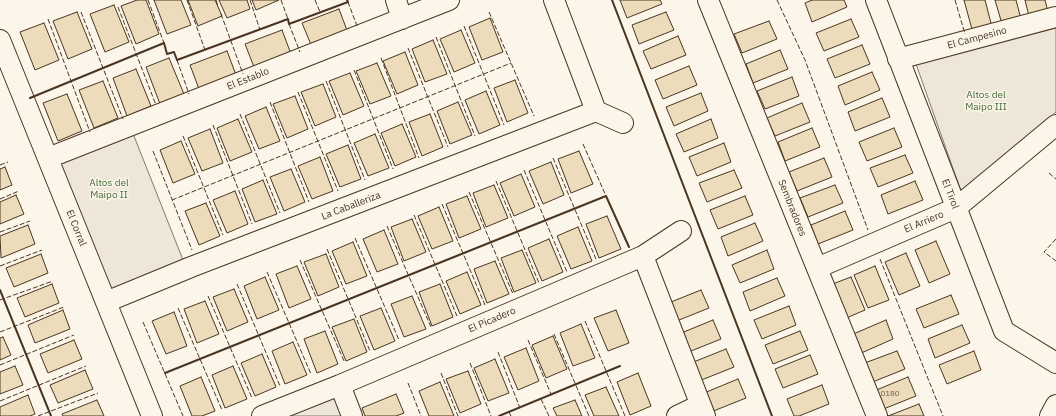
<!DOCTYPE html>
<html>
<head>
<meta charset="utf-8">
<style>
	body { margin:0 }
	canvas { display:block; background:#fbf6e9 }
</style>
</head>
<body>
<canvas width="1056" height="416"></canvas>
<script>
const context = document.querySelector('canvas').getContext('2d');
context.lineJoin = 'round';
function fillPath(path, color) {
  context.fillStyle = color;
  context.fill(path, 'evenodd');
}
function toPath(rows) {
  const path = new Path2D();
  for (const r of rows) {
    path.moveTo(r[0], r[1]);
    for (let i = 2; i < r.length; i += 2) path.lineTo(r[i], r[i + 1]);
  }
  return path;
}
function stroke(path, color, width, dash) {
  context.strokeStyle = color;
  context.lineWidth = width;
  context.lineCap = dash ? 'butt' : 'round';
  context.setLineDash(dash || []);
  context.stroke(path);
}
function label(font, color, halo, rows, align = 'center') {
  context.font = font + ' "IBM Plex Sans",sans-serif';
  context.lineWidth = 3;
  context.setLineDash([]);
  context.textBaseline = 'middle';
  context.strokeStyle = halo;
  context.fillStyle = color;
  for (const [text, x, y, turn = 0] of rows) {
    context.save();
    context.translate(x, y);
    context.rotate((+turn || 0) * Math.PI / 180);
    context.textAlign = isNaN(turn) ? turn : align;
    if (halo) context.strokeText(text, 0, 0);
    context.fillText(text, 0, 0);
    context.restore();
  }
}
const green = toPath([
	[1056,27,1056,112,961,191,916,64,1056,27],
	[132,131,185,265,108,296,52,162,132,131],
	[336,393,345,416,280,416,336,393]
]);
const building = toPath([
	[137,0,146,0,159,34,136,44,121,6,137,0],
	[154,0,181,0,191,25,167,34,154,0],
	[188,0,215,0,222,16,198,26,188,0],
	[219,0,247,0,250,9,227,18,219,0],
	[252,0,279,0,256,10,252,0],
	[620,0,660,0,662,4,627,18,620,0],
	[812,0,844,0,847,7,812,22,805,3,812,0],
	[964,0,985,0,992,27,973,33,964,0],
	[995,0,1016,0,1021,19,1002,24,995,0],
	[1025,0,1045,0,1048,12,1029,16,1025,0],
	[114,5,129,42,105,52,90,14,114,5],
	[339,9,348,33,312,47,302,23,339,9],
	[77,12,92,49,68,59,53,21,77,12],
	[666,12,674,30,639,44,632,25,666,12],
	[490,18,503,52,482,60,469,27,490,18],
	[851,19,859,37,824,51,816,33,851,19],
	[769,21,777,39,742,53,734,34,769,21],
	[44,23,59,60,35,70,20,32,44,23],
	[282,30,291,54,254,67,245,44,282,30],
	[461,30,475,63,454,72,440,39,461,30],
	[678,36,686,55,651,69,643,51,678,36],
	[433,40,447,74,425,82,412,49,433,40],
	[862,45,870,64,835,78,827,59,862,45],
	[780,50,788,69,753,83,746,64,780,50],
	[227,51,236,75,199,89,190,65,227,51],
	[405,52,418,85,397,94,383,61,405,52],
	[169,58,184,94,160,104,146,67,169,58],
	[377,63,391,96,370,104,356,71,377,63],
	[689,66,697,85,663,99,655,80,689,66],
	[136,69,151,106,127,116,113,78,136,69],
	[872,72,880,90,845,105,838,86,872,72],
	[350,73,364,106,343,115,329,81,350,73],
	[792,77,799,96,765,109,757,91,792,77],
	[515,80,528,113,507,122,494,88,515,80],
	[103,81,118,118,94,128,79,90,103,81],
	[323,84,336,117,315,126,301,92,323,84],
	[486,91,500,125,479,134,465,100,486,91],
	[701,93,708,111,674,126,666,107,701,93],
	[67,94,82,131,58,141,43,103,67,94],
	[295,96,308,129,287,138,273,104,295,96],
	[882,98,890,117,855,131,848,112,882,98],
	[458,102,472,135,450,144,437,111,458,102],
	[802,103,810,122,775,136,767,118,802,103],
	[266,107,280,141,259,149,245,116,266,107],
	[430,114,443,147,422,156,409,122,430,114],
	[238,119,252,152,230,161,217,128,238,119],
	[711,119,718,138,684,152,676,134,711,119],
	[402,124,416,157,395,166,381,133,402,124],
	[812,128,820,147,785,161,778,142,812,128],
	[894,128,902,147,867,161,859,142,894,128],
	[210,129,223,163,202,171,188,138,210,129],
	[375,134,389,168,368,176,354,143,375,134],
	[181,141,195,174,173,183,160,150,181,141],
	[724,143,731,162,697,176,689,157,724,143],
	[348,145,361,179,340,187,326,154,348,145],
	[579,151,593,184,571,193,558,159,579,151],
	[905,155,913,173,878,187,870,168,905,155],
	[320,157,333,191,312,199,298,166,320,157],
	[824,158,832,177,797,191,789,172,824,158],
	[551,162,564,195,543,204,529,171,551,162],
	[5,167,12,185,0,190,0,169,5,167],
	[291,169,305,202,284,211,270,177,291,169],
	[734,170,742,188,707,202,699,183,734,170],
	[521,174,535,207,514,216,500,183,521,174],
	[263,180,277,214,255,222,242,189,263,180],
	[915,181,923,200,888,214,881,195,915,181],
	[494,185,508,218,486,227,473,193,494,185],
	[835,185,843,203,808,217,800,198,835,185],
	[235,191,248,224,227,233,213,200,235,191],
	[16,195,24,214,0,224,0,202,16,195],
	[467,196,481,229,459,238,446,204,467,196],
	[745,196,753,215,718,229,710,210,745,196],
	[206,203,220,236,199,245,185,211,206,203],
	[439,207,453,241,432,249,418,216,439,207],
	[845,211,853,230,818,244,811,225,845,211],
	[607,216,621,249,599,258,586,224,607,216],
	[412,219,426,252,404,261,391,227,412,219],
	[755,223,763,241,728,256,721,237,755,223],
	[28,225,35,244,1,258,0,236,28,225],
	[578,227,592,261,571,269,557,236,578,227],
	[384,230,398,264,377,272,363,239,384,230],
	[549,239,563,272,542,281,528,248,549,239],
	[936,241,950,274,929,283,915,250,936,241],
	[353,242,367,276,346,284,332,251,353,242],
	[522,250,536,283,514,292,501,258,522,250],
	[767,250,774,269,740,283,732,265,767,250],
	[906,253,920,286,899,295,885,262,906,253],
	[41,254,48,273,14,287,6,268,41,254],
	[326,254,339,287,318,296,304,262,326,254],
	[495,261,509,294,487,303,474,269,495,261],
	[297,266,311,299,289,308,276,274,297,266],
	[875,266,889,300,868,308,854,275,875,266],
	[467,272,481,305,460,314,446,281,467,272],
	[265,277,279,310,257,319,244,286,265,277],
	[851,277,865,310,844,319,830,285,851,277],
	[777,278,785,296,750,311,743,292,777,278],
	[52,284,59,303,25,317,17,298,52,284],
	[440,284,453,317,432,326,419,292,440,284],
	[234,289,248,322,227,331,213,297,234,289],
	[701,290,709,308,674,322,666,304,701,290],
	[951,295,959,314,924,328,916,309,951,295],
	[412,296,426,329,404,337,391,304,412,296],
	[205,301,219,334,197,343,184,309,205,301],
	[789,306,796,325,762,339,754,320,789,306],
	[381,308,395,341,374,350,360,316,381,308],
	[63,310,70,329,35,343,28,325,63,310],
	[616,310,629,343,608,351,594,318,616,310],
	[174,312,187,346,166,354,152,321,174,312],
	[354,319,367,352,346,361,332,327,354,319],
	[713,320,721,339,686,353,679,334,713,320],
	[886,320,893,339,859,354,851,335,886,320],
	[581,324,595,358,573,366,560,333,581,324],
	[962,325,970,343,935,358,928,339,962,325],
	[325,331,338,364,317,373,304,339,325,331],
	[800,331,808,350,773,364,765,345,800,331],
	[553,336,567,369,546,378,532,345,553,336],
	[3,337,11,355,0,360,0,338,3,337],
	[74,340,82,359,48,373,40,354,74,340],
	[293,342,307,375,285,384,272,351,293,342],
	[526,348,539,381,518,390,504,357,526,348],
	[726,349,734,367,699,381,691,363,726,349],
	[897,351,905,369,870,383,862,364,897,351],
	[974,351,981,370,947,384,939,365,974,351],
	[262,354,276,387,255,396,241,363,262,354],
	[810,355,818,374,783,388,775,369,810,355],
	[495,359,509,393,488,401,474,368,495,359],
	[15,366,23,385,0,394,0,372,15,366],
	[233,366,247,399,225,408,212,375,233,366],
	[85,370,93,389,58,403,50,385,85,370],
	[468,371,481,404,460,413,446,379,468,371],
	[638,373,651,406,630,415,617,382,638,373],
	[201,377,215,411,202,416,192,416,180,386,201,377],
	[908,377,916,396,881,410,874,391,908,377],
	[738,379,746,398,711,412,704,393,738,379],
	[440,382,454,416,429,416,419,391,440,382],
	[822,385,829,404,799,416,794,416,787,399,822,385],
	[606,387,619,416,594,416,585,395,606,387],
	[396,394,404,413,396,416,365,416,362,408,396,394],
	[28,395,35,414,30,416,0,416,0,407,28,395],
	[97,400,104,416,63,416,62,414,97,400],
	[575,400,582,416,557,416,553,408,575,400],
	[919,404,924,416,888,416,919,404]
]);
const street = toPath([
	[396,0,402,19],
	[708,0,877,416],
	[876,0,1004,331,1056,363],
	[0,40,152,416],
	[898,59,1056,17],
	[596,111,623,123],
	[48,158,449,0],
	[643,256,705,416],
	[817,268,956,208,1056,125],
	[106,302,191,267,596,111,554,0],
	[340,385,352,416],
	[262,416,340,385,643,256,681,231],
	[677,416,700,405],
	[1050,416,1056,405]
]);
const fence = toPath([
	[148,0,164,43],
	[187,0,205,50],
	[216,0,218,6],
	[250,0,260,30],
	[281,0,288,19],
	[315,0,320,12],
	[777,0,805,60,868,230],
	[955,0,965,34],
	[348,2,357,26],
	[118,7,156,105],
	[81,12,123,119],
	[489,12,534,116],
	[221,14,243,74],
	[48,19,90,132],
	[289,24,300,52],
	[464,26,504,125],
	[436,37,475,136],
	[408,48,448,147],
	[381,58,419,158],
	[177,60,189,94],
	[354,70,393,169],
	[326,81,365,180],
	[298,92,338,191],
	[270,102,309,202],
	[240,114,280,213],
	[213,125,252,224],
	[183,136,223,235],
	[583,144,606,196],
	[153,151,192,250],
	[553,158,596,259],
	[0,165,8,162],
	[524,170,567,272],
	[1049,173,1056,179],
	[496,181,539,283],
	[469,192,513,294],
	[0,199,19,191],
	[172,200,511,63],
	[442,204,485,305],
	[414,215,457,316],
	[387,226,431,327],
	[0,232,30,221],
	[355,238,399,340],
	[1056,239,1044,252,1056,261],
	[327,249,370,351],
	[880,259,943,416],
	[300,260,344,361],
	[0,266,42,250],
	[267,272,311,374],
	[237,284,280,386],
	[208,296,252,398],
	[0,300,53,281],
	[178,308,222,410],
	[585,321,625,416],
	[143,322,183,416],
	[0,332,64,307],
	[554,334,589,416],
	[528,340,551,394],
	[498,352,520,408],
	[470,363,491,416],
	[0,365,74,335],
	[441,373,458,416],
	[408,383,421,416],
	[541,399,549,416],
	[0,401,86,366],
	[509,412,511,416],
	[38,416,98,393]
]);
const wall = toPath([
	[612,0,772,416],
	[30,98,164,43,167,54,174,52,177,60,288,19,289,24,348,2,347,0],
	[0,290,51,416],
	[165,373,606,196,629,247],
	[499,416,620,366]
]);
const numberNames = [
	["0180",890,394]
];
const streetNames = [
	["El Campesino",977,38,-15],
	["El Establo",248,79,-22],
	["El Tirol",950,194,69],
	["La Caballeriza",351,206,-21],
	["Sembradores",792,208,68],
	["El Arriero",924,222,-23],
	["El Corral",76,228,68],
	["El Picadero",492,320,-23]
];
const parkNames = [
	["Altos del",986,95],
	["Maipo III",986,107],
	["Altos del",109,183],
	["Maipo II",109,195]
];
fillPath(green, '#ede6d9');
stroke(green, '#887966', 1);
fillPath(building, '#ecdcbc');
stroke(building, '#4a3520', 1);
stroke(street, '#4a3520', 22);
stroke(street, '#fbf6e9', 20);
stroke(fence, '#4a3520', 1, [5, 2]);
stroke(wall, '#4a3520', 2);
label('8px', '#725f47', null, numberNames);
label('10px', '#4a3520', '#fbf6e9', streetNames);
label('10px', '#436837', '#fbf6e9', parkNames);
</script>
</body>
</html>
